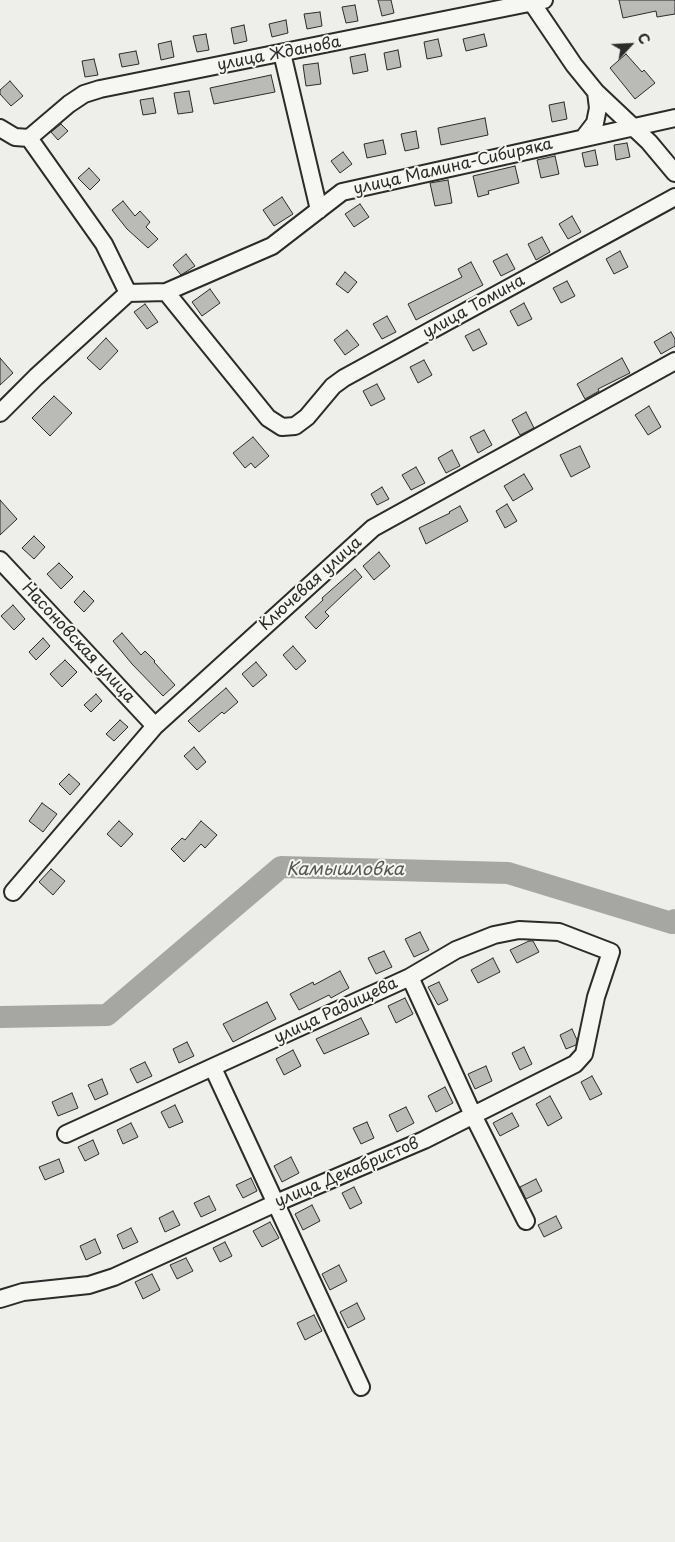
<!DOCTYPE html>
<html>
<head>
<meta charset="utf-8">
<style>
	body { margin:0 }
	#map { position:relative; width:675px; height:1542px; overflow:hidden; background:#eeeeea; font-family:"Playpen Sans",sans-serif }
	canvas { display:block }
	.north { position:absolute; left:605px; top:20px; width:50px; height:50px; -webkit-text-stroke:4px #f6f6f2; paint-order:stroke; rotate:65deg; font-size:14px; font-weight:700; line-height:20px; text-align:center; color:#2b2b2b }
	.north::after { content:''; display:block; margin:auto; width:18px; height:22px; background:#2b2b2b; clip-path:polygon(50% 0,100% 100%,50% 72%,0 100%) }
</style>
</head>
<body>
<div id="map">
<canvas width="675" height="1542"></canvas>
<div class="north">С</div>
</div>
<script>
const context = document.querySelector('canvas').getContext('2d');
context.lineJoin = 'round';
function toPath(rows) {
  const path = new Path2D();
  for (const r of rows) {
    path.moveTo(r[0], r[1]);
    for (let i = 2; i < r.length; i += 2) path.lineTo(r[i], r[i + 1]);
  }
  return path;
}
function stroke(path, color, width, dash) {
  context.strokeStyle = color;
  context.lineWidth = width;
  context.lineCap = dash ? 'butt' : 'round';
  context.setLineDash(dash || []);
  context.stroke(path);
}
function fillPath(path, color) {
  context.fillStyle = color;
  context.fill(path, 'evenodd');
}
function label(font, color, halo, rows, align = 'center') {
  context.font = font + ' "Playpen Sans",sans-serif';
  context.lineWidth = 4;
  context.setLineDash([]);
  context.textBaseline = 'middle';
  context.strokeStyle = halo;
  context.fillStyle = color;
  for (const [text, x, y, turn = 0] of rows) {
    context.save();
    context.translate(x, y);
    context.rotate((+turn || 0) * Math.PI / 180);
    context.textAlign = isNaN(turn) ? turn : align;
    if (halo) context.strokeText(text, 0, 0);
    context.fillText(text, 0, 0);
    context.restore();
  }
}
const river = toPath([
	[0,1017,107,1015,281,867,508,873,672,923,675,920]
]);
const building = toPath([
	[378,0,391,0,394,13,382,16,378,0],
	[619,0,675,0,675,14,657,17,656,11,623,18,619,0],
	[355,5,358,21,346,23,342,7,355,5],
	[320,12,322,26,307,29,304,14,320,12],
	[286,20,288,33,272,37,269,24,286,20],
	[244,25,247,41,234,44,231,28,244,25],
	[206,34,209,50,197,52,193,36,206,34],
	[484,34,487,46,466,51,463,39,484,34],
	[438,39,442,56,427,59,424,42,438,39],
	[171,41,174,57,161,60,158,44,171,41],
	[398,50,401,67,387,70,384,53,398,50],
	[136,51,139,64,122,67,119,54,136,51],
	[365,54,368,71,353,74,350,57,365,54],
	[626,54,642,72,644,70,655,83,635,99,610,68,626,54],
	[94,59,98,75,85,77,82,61,94,59],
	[318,63,321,84,306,86,303,65,318,63],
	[271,75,275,92,214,104,210,88,271,75],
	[10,81,23,96,11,106,0,94,0,90,10,81],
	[189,91,193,112,178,114,174,93,189,91],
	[153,98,156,113,143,115,140,100,153,98],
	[564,102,567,119,552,122,549,105,564,102],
	[485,118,488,135,441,145,438,128,485,118],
	[61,124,68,131,58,140,51,132,61,124],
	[416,131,419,148,405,151,401,134,416,131],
	[383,140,386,154,367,158,364,144,383,140],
	[627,143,630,157,616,160,614,145,627,143],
	[595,150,598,165,585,167,582,153,595,150],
	[343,152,352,164,340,173,331,161,343,152],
	[555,156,559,174,541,178,537,160,555,156],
	[515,166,519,183,488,191,489,194,478,197,473,176,515,166],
	[89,168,100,180,90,190,78,178,89,168],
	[448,180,452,203,435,206,430,183,448,180],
	[282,197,293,214,274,226,263,210,282,197],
	[123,201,135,216,140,211,150,222,146,227,158,239,148,248,127,229,112,210,123,201],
	[360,204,369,217,354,227,345,214,360,204],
	[572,216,581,232,568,239,559,224,572,216],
	[542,237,550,252,536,260,528,244,542,237],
	[620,251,628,267,614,274,606,259,620,251],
	[186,254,195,266,181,275,173,265,186,254],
	[507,254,515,269,501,276,493,261,507,254],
	[471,262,483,285,416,320,408,304,462,277,458,269,471,262],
	[345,272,357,282,348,293,336,284,345,272],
	[567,281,575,296,561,303,553,288,567,281],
	[210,289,220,303,202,316,192,302,210,289],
	[524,303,532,319,518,326,510,311,524,303],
	[145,304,158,322,147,329,134,312,145,304],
	[387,316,396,332,382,339,373,324,387,316],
	[479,329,487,344,473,351,465,336,479,329],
	[347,330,359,345,345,355,334,340,347,330],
	[671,332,675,339,675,346,661,354,654,342,671,332],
	[106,338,118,351,100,370,87,358,106,338],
	[0,358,13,373,0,385,0,358],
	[622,358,630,373,598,389,599,391,585,399,577,384,622,358],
	[424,360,432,375,418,383,410,367,424,360],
	[377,384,385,399,371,406,363,391,377,384],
	[54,396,72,413,50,436,32,418,54,396],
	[649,406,661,427,648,435,635,415,649,406],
	[526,412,534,428,520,435,512,420,526,412],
	[484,430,492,445,478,453,470,437,484,430],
	[253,437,269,456,255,468,251,463,245,468,233,453,253,437],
	[580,446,590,467,571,477,560,455,580,446],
	[452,450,460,466,446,473,438,458,452,450],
	[416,467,425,483,411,490,402,475,416,467],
	[524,474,533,489,513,501,504,486,524,474],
	[382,487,389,499,377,505,371,494,382,487],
	[0,500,17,519,0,535,0,500],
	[507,504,517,521,505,528,496,511,507,504],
	[460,506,468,521,426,544,419,528,450,513,449,512,460,506],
	[34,536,45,547,34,559,22,548,34,536],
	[379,552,390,566,374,580,363,566,379,552],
	[59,563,73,577,61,589,47,574,59,563],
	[355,569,362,577,325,612,329,616,316,629,305,617,323,600,322,598,355,569],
	[84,591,94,601,84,612,74,602,84,591],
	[13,605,25,619,14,630,1,616,13,605],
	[122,633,141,655,145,651,155,661,154,662,175,685,163,696,132,664,113,641,122,633],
	[43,638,50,646,36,660,29,652,43,638],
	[293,646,306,661,296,670,283,655,293,646],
	[65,660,77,672,62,687,50,674,65,660],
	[256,662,267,675,253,687,242,674,256,662],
	[226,688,238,702,224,714,222,712,199,732,188,721,226,688],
	[96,694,102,701,91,712,84,705,96,694],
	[120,720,128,727,114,741,106,734,120,720],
	[194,747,206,762,197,770,184,756,194,747],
	[69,774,80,784,70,795,59,784,69,774],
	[42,803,57,814,43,832,29,821,42,803],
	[119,821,133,834,121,847,107,834,119,821],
	[201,821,217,835,205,848,201,844,184,862,171,849,182,838,185,840,201,821],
	[51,869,65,881,53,895,39,882,51,869],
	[420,932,429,950,414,957,405,939,420,932],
	[529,941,533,941,539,952,517,963,510,950,529,941],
	[384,951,392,967,376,974,368,958,384,951],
	[493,958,500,972,478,983,471,970,493,958],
	[340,971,349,988,331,998,329,995,299,1010,290,994,313,982,314,985,340,971],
	[439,982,448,1000,438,1005,428,987,439,982],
	[405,998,413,1014,396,1023,388,1006,405,998],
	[267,1002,276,1019,233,1042,223,1024,267,1002],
	[361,1018,369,1034,324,1054,316,1039,361,1018],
	[572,1029,577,1040,576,1045,566,1049,560,1035,572,1029],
	[187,1042,194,1056,179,1063,173,1049,187,1042],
	[524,1047,532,1064,520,1070,512,1053,524,1047],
	[293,1050,301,1066,284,1075,276,1059,293,1050],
	[145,1062,152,1076,137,1083,130,1069,145,1062],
	[486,1066,492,1081,475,1089,468,1074,486,1066],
	[592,1076,602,1094,590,1100,581,1082,592,1076],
	[102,1079,108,1094,95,1100,88,1085,102,1079],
	[445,1087,453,1103,436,1112,428,1096,445,1087],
	[72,1093,78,1108,58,1116,52,1102,72,1093],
	[550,1096,562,1118,548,1126,536,1104,550,1096],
	[175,1105,183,1122,169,1128,161,1112,175,1105],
	[406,1107,414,1123,397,1132,389,1115,406,1107],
	[512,1113,519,1126,500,1136,493,1123,512,1113],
	[367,1122,374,1138,361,1144,353,1128,367,1122],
	[131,1123,138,1137,123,1144,117,1130,131,1123],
	[93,1140,99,1154,85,1161,78,1147,93,1140],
	[291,1157,299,1173,282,1182,274,1166,291,1157],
	[59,1159,64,1172,45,1180,39,1167,59,1159],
	[251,1178,257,1191,243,1198,236,1185,251,1178],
	[536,1179,542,1191,526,1199,520,1187,536,1179],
	[354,1187,362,1203,350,1209,342,1193,354,1187],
	[209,1196,216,1210,201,1217,194,1203,209,1196],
	[312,1205,320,1221,303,1230,295,1214,312,1205],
	[173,1211,180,1225,165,1232,159,1218,173,1211],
	[556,1216,562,1228,544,1237,538,1225,556,1216],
	[270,1222,279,1238,262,1247,253,1231,270,1222],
	[131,1228,138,1242,123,1249,117,1235,131,1228],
	[95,1239,101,1253,86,1260,80,1246,95,1239],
	[225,1242,232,1256,220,1262,213,1248,225,1242],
	[186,1258,193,1271,177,1279,170,1265,186,1258],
	[339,1265,347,1281,330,1290,322,1274,339,1265],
	[152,1274,160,1290,143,1299,135,1282,152,1274],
	[357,1303,365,1319,348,1328,340,1312,357,1303],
	[314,1315,322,1331,305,1340,297,1323,314,1315]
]);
const minor = toPath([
	[530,0,574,65,596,92,649,142,675,173],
	[282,53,319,210],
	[0,128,15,137,29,138,104,244,128,293,166,292,268,418,282,427,295,426,307,417,333,386,344,378,675,197],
	[585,136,595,123,598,108,596,92],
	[29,138,69,104,84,94,100,89,544,0],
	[166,292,272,246,342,192,675,118],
	[0,413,36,377,128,293],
	[0,560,155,726],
	[13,892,155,726,373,528,675,361],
	[410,977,473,1115,526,1221],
	[213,1068,361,1387],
	[0,1299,23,1292,89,1285,114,1277,276,1203,424,1140,575,1064,584,1054,596,997,611,952,559,932,519,930,494,935,456,950,410,977,66,1134]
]);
const streetNames = [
	["улица Жданова",279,54,-11],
	["улица Мамина-Сибиряка",453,167,-13],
	["улица Томина",474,307,-29],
	["Ключевая улица",311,584,-42],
	["Насоновская улица",78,643,47],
	["улица Радищева",336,1011,-25],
	["улица Декабристов",347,1173,-23]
];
const waterNames = [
	["Камышловка",345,870]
];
stroke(river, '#a6a6a3', 22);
fillPath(building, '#babab7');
stroke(building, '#2b2b2b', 1);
stroke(minor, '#2b2b2b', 20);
stroke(minor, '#f6f6f2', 16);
label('16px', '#2b2b2b', '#f6f6f2', streetNames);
label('italic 18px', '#565655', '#f6f6f2', waterNames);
</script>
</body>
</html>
